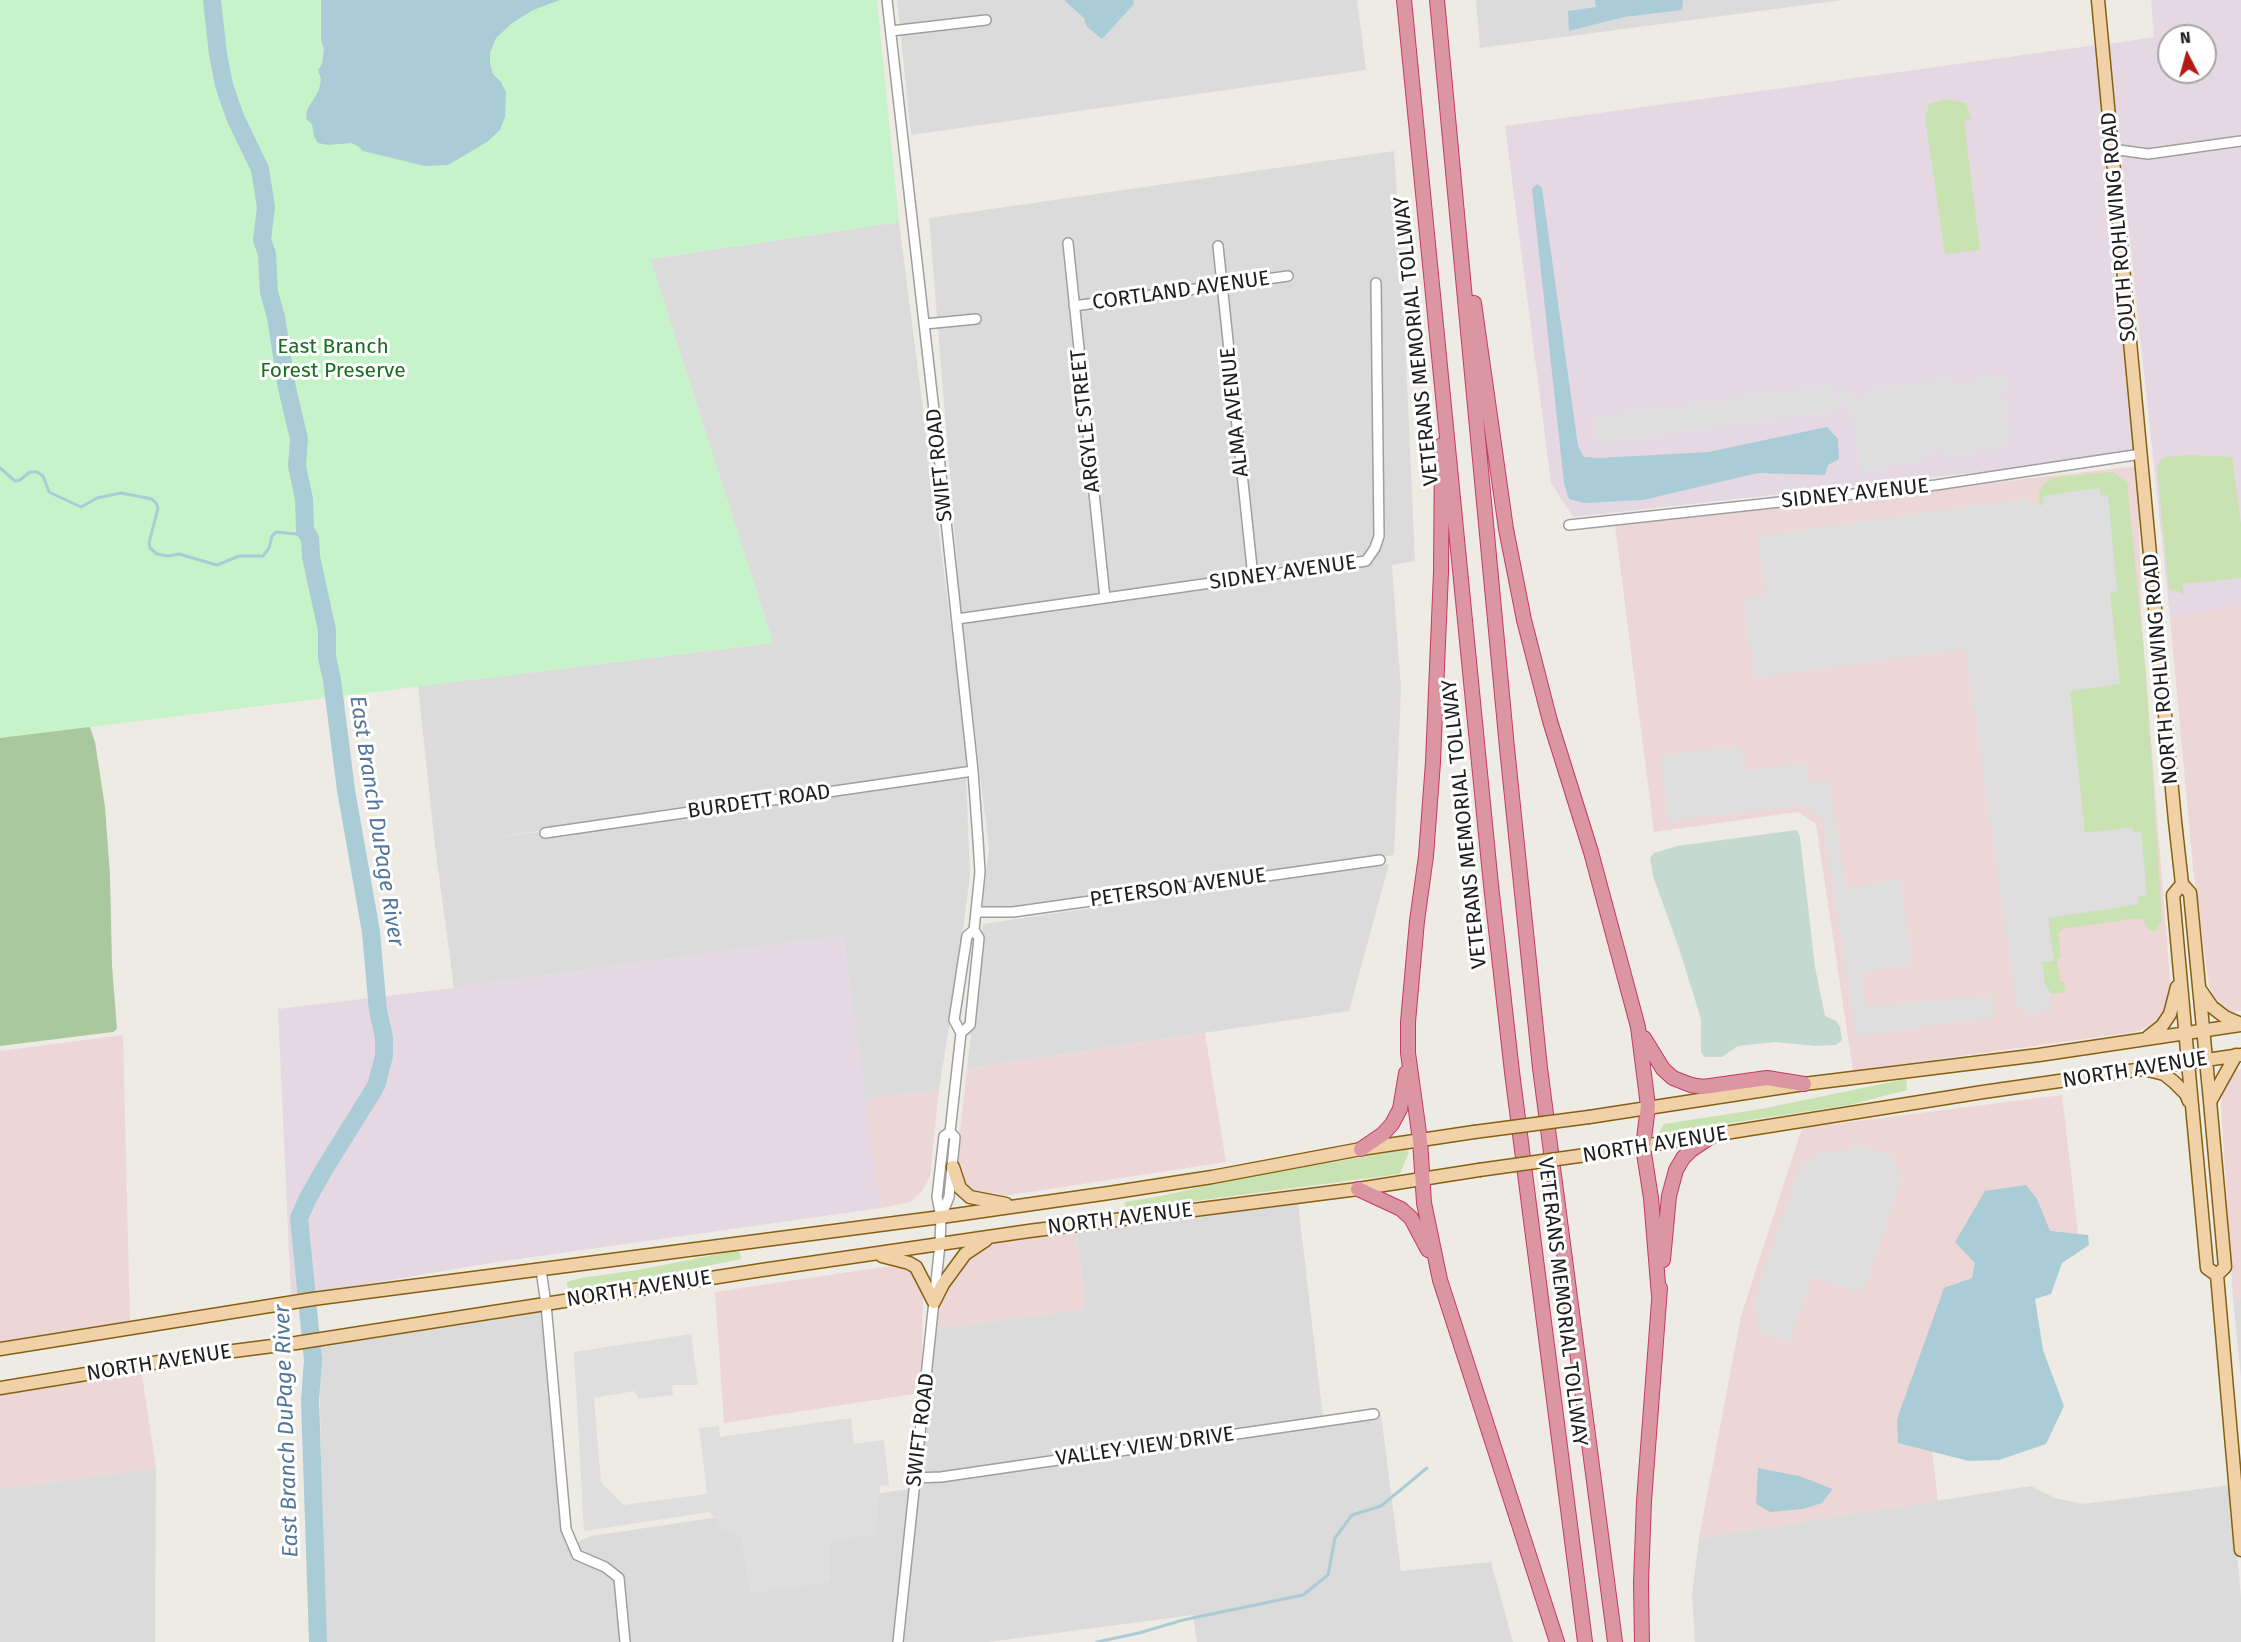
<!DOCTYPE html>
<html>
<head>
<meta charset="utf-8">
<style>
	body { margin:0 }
	#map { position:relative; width:2241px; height:1642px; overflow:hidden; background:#eeebe5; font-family:"Fira Sans",sans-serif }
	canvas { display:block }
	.north { position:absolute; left:2157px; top:24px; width:60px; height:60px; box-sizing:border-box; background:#fff; border:2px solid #a5a5a5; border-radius:50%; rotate:354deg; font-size:16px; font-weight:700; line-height:24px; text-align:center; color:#1e1e1e }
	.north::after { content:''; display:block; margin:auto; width:21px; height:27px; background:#b41917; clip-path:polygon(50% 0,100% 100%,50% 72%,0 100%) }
</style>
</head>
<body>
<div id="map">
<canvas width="2241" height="1642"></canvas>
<div class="north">N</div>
</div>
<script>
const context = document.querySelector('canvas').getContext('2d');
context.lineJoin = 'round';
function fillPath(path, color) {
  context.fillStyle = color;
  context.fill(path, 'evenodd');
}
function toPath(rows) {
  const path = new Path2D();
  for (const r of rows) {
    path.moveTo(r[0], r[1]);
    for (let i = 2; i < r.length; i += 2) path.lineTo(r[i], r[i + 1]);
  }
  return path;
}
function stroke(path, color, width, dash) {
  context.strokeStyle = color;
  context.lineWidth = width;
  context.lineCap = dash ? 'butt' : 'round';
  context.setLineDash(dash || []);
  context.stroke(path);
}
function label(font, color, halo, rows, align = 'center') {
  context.font = font + ' "Fira Sans",sans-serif';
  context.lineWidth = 6;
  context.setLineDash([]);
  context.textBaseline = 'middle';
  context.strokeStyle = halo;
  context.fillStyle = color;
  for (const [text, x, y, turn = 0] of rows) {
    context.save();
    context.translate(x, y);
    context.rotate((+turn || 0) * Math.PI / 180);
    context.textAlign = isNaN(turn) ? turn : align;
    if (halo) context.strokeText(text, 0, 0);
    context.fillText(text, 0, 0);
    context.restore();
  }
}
const residential = toPath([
	[897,0,1357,0,1366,70,911,135],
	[1476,0,1843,0,1480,48],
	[1394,151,1402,268,1415,561,1392,565,1401,689,1394,855,981,913,989,849,962,625,929,218],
	[899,222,969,767,491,838,966,776,970,875,958,969,939,1090,865,1099,843,936,454,988,435,846,418,686,773,643,650,259],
	[1389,864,1349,1011,967,1069,983,924],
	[1298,1203,1323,1418,920,1476,935,1329,1085,1309,1076,1228],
	[2241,1297,2241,1378,2233,1298],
	[541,1309,566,1547,591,1536,909,1489,893,1642,322,1642,319,1579,323,1578,319,1343],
	[1381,1415,1401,1571,1491,1562,1513,1642,1197,1642,1193,1615,988,1642,904,1642,919,1485],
	[156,1468,155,1642,0,1642,0,1489],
	[2231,1485,2241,1598,2241,1642,1695,1642,1692,1595,1699,1538,2031,1486,2055,1498,2083,1504]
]);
const commercial = toPath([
	[2138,466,2141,611,2170,980,2169,1004,2159,1022,2135,1032,1853,1071,1816,824,1798,812,1654,832,1615,526],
	[2241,606,2241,1011,2233,1012,2225,1010,2216,1001,2209,986,2193,867,2170,617],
	[1205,1033,1226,1162,1004,1196,990,1196,971,1191,964,1185,959,1171,958,1148,967,1069],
	[123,1035,130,1322,0,1344,0,1051],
	[2241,1069,2241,1297,2233,1298,2221,1106,2224,1083,2233,1071],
	[939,1090,930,1176,922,1191,910,1202,881,1208,865,1099],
	[2062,1095,2079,1241,1930,1434,1938,1501,1699,1538,1741,1316,1802,1128],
	[1076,1228,1085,1309,935,1329,939,1299,967,1256,994,1243,1024,1235],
	[896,1265,907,1267,916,1273,923,1294,921,1393,724,1423,715,1292],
	[141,1368,156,1468,0,1489,0,1389]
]);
const industrial = toPath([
	[2151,0,2241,0,2241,606,2170,617,2109,44,2154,37],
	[2169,36,2205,36,2205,72,2169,72],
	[2096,45,2135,455,1573,517,1551,483,1505,126],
	[843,936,881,1208,490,1263,291,1297,278,1009,454,988]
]);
const grass = toPath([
	[1946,99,1966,103,1972,120,1964,121,1980,250,1945,254,1925,118,1929,104],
	[2188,455,2232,457,2241,524,2241,578,2182,584,2184,594,2169,589,2157,467,2162,459,2166,457],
	[2113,472,2127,482,2146,676,2162,921,2155,932,2147,928,2142,918,2065,928,2058,933,2061,957,2057,960,2060,982,2064,982,2065,992,2051,994,2045,984,2042,962,2054,961,2048,918,2139,904,2138,896,2147,895,2132,828,2085,833,2070,691,2120,684,2110,592,2117,592,2108,495,2101,496,2099,488,2044,496,2044,505,2040,506,2039,491,2050,478],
	[1906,1079,1907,1090,1849,1105,1658,1134,1664,1124,1761,1109],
	[1406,1150,1409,1152,1400,1174,1126,1210,1125,1202,1161,1196,1255,1175],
	[739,1250,741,1259,598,1288,586,1290,568,1289,567,1282,581,1278,638,1270]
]);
const forest = toPath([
	[0,555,84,710,95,742,105,807,110,875,112,966,117,1029,113,1032,0,1046]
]);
const wetland = toPath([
	[1797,830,1800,837,1815,967,1825,1016,1836,1021,1840,1027,1842,1040,1836,1045,1815,1046,1775,1042,1738,1046,1722,1057,1705,1057,1701,1052,1701,1019,1679,948,1653,876,1650,858,1654,853,1677,846]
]);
const park = toPath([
	[0,0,877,0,899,222,650,259,773,643,0,738]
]);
const parking = toPath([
	[1991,372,1994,379,2007,377,2011,388,1994,391,1994,395,2004,394,2011,441,2002,442,2003,449,1983,452,1982,445,1978,446,1979,453,1944,458,1941,450,1924,453,1924,461,1861,472,1852,413,1849,408,1842,403,1837,403,1838,411,1687,431,1684,425,1684,432,1598,444,1595,437,1595,417,1679,405,1682,413,1684,412,1683,405,1719,400,1720,408,1723,407,1723,399,1772,392,1774,400,1776,398,1776,392,1833,384,1834,391,1851,394,1857,399,1869,396,1869,389,1952,378,1954,384,1981,380,1983,374],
	[2099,488,2101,496,2108,495,2117,592,2110,593,2120,684,2070,691,2085,833,2132,827,2133,833,2141,832,2147,895,2138,896,2139,904,2048,918,2054,961,2042,962,2045,984,2051,994,2051,1010,2024,1015,2023,1007,2017,1008,1965,649,1754,678,1743,599,1766,595,1757,536,2029,498,2030,505,2043,505,2043,496],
	[1738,745,1748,771,1806,762,1809,782,1829,780,1846,888,1900,879,1913,965,1861,973,1866,1007,1992,995,1994,1017,1856,1036,1822,817,1802,805,1668,821,1660,756],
	[1855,1144,1896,1157,1895,1164,1902,1179,1863,1293,1812,1277,1789,1343,1763,1333,1758,1329,1757,1321,1759,1313,1755,1310,1754,1302,1802,1160,1807,1162,1822,1152,1851,1150],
	[691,1334,698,1385,672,1385,673,1395,638,1399,635,1391,594,1398,601,1482,623,1505,707,1494,699,1428,719,1426,720,1437,851,1418,854,1444,884,1440,889,1485,880,1486,876,1535,830,1541,830,1582,750,1593,741,1537,721,1529,710,1512,584,1531,574,1352]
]);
const water = toPath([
	[321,0,560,0,533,10,511,24,496,38,490,53,490,64,493,74,501,82,506,92,505,117,500,130,487,142,448,165,425,166,363,151,358,146,351,143,328,145,318,143,314,136,312,124,306,119,307,110,319,90,321,79,318,70,322,64,324,49,321,40],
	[1064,0,1133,0,1134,4,1102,39,1087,27,1084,18],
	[1595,0,1683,0,1682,10,1624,17,1569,31,1568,11,1596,7],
	[1537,184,1542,188,1578,446,1584,457,1599,458,1708,452,1827,427,1838,439,1839,459,1828,465,1825,475,1758,473,1643,500,1584,503,1569,499,1564,483,1532,189],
	[2026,1185,2037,1199,2050,1231,2088,1235,2089,1245,2062,1263,2051,1294,2035,1299,2043,1350,2064,1406,2046,1444,1999,1460,1969,1461,1898,1443,1897,1419,1944,1288,1972,1278,1975,1263,1955,1242,1985,1191],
	[1758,1468,1799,1476,1833,1489,1822,1503,1803,1509,1770,1512,1756,1504]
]);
const stream = toPath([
	[0,468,15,481,20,480,30,472,37,472,43,476,49,492,81,507,97,498,121,493,152,499,156,503,158,508,149,543,150,548,157,554,168,556,179,554,217,565,239,556,263,556,269,548,272,536,276,532,307,535],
	[1097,1642,1139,1633,1183,1620,1303,1595,1328,1575,1335,1538,1352,1515,1381,1506,1427,1468]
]);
const river = toPath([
	[212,0,218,54,224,85,235,117,260,169,266,207,262,240,267,254,269,292,276,317,287,388,299,439,297,466,304,499,305,531,310,538,311,557,327,630,327,657,332,680,346,790,371,932,378,1011,384,1037,384,1056,376,1086,325,1168,308,1198,299,1218,313,1360,310,1400,318,1642]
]);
const minor = toPath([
	[887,0,935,419,973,771,978,840,980,872,974,930,979,938,970,1025,961,1033],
	[891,31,986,20],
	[2112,149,2148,154,2241,141],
	[1068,243,1105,598],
	[1218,246,1253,577],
	[1074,306,1288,276],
	[925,324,976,319],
	[1569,525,1936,485,2141,454],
	[957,619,1366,561,1375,548,1379,536,1376,283],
	[545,833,973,771],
	[976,912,1013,912,1380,860],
	[941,1217,949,1197,955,1137,950,1132,961,1033,954,1020,967,936,974,930],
	[541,1270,546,1304,566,1529,577,1555,605,1567,619,1578,625,1642],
	[915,1478,941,1477,1374,1414],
	[898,1642,940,1244,941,1217,937,1197,944,1136,950,1132]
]);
const major = toPath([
	[2098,0,2175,821,2182,884,2190,893,2210,1101,2225,1267,2217,1275,2241,1550],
	[2182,884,2173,895,2188,1062,2207,1268,2217,1275],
	[2201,991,2212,1007,2225,1017,2241,1024],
	[2148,1037,2162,1026,2170,1014,2177,987],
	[2148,1070,2164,1074,2174,1082,2186,1094,2189,1101],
	[2211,1100,2236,1055],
	[1589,1117,1804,1084,2039,1055,2241,1025],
	[1593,1154,1983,1092,2241,1055],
	[953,1167,960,1188,970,1197,1006,1204],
	[882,1256,909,1263,916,1267,934,1302],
	[934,1302,943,1284,965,1254,986,1240],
	[0,1349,313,1299,941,1217,1109,1193,1212,1177,1361,1149,1474,1132],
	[0,1388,202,1355,296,1343,762,1270,1029,1231,1358,1189,1479,1170]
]);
const highway = toPath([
	[1404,0,1491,885,1512,1072,1585,1642],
	[1437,0,1507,748,1540,1068,1615,1642],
	[1474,303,1506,529,1524,620,1550,721,1591,852,1638,1027,1648,1106,1643,1147,1651,1198,1659,1296],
	[1442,445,1441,572,1433,762,1426,856,1417,921,1408,1022,1408,1053,1420,1140,1424,1203,1440,1280,1557,1642],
	[1644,1038,1663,1069,1673,1078,1691,1085,1703,1087,1767,1078,1804,1084],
	[1361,1149,1383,1134,1392,1124,1400,1109,1406,1073],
	[1358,1189,1401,1209,1411,1218,1428,1250],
	[1663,1260,1669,1196,1676,1170,1683,1158,1691,1150,1712,1136],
	[1642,1642,1641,1583,1644,1501,1660,1288]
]);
const majorBridge = toPath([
	[1474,1132,1589,1117],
	[1479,1170,1593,1154]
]);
const streetNames = [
	["SOUTH ROHLWING ROAD",2119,227,-95],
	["CORTLAND AVENUE",1181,291,-8],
	["VETERANS MEMORIAL TOLLWAY",1417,341,-96],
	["ALMA AVENUE",1235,412,-96],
	["ARGYLE STREET",1086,421,-96],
	["SWIFT ROAD",940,465,-96],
	["SIDNEY AVENUE",1855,494,-6],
	["SIDNEY AVENUE",1283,573,-8],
	["NORTH ROHLWING ROAD",2161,669,-95],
	["BURDETT ROAD",759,802,-8],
	["VETERANS MEMORIAL TOLLWAY",1465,824,-96],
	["PETERSON AVENUE",1178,888,-8],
	["NORTH AVENUE",2135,1070,-9],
	["NORTH AVENUE",1655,1145,-9],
	["NORTH AVENUE",1120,1219,-7],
	["NORTH AVENUE",639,1289,-9],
	["VETERANS MEMORIAL TOLLWAY",1562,1302,83],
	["NORTH AVENUE",159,1363,-9],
	["SWIFT ROAD",921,1430,-83],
	["VALLEY VIEW DRIVE",1145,1447,-8]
];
const parkNames = [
	["East Branch",333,347],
	["Forest Preserve",333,371]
];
const waterNames = [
	["East Branch DuPage River",376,821,81],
	["East Branch DuPage River",287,1431,-92]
];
fillPath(residential, '#dcdbdb');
fillPath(commercial, '#ecd7d6');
fillPath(industrial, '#e6d8e3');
fillPath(grass, '#c8e2b1');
fillPath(forest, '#aac89e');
fillPath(wetland, '#c4dad0');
fillPath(park, '#c7f3cb');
fillPath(parking, '#dedede');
fillPath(water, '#aaccd6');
stroke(stream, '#aaccd6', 3);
stroke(river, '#aaccd6', 18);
stroke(minor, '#9f9f9f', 12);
stroke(major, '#866011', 15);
stroke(highway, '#c53968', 16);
stroke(minor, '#fff', 9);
stroke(major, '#f1d1a7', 12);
stroke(highway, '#dc96a2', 14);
stroke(majorBridge, '#866011', 15, []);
stroke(majorBridge, '#f1d1a7', 12);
label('21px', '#1e1e1e', '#fff', streetNames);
label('21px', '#186f20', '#fff', parkNames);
label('italic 22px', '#53769b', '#fff', waterNames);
</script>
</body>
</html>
